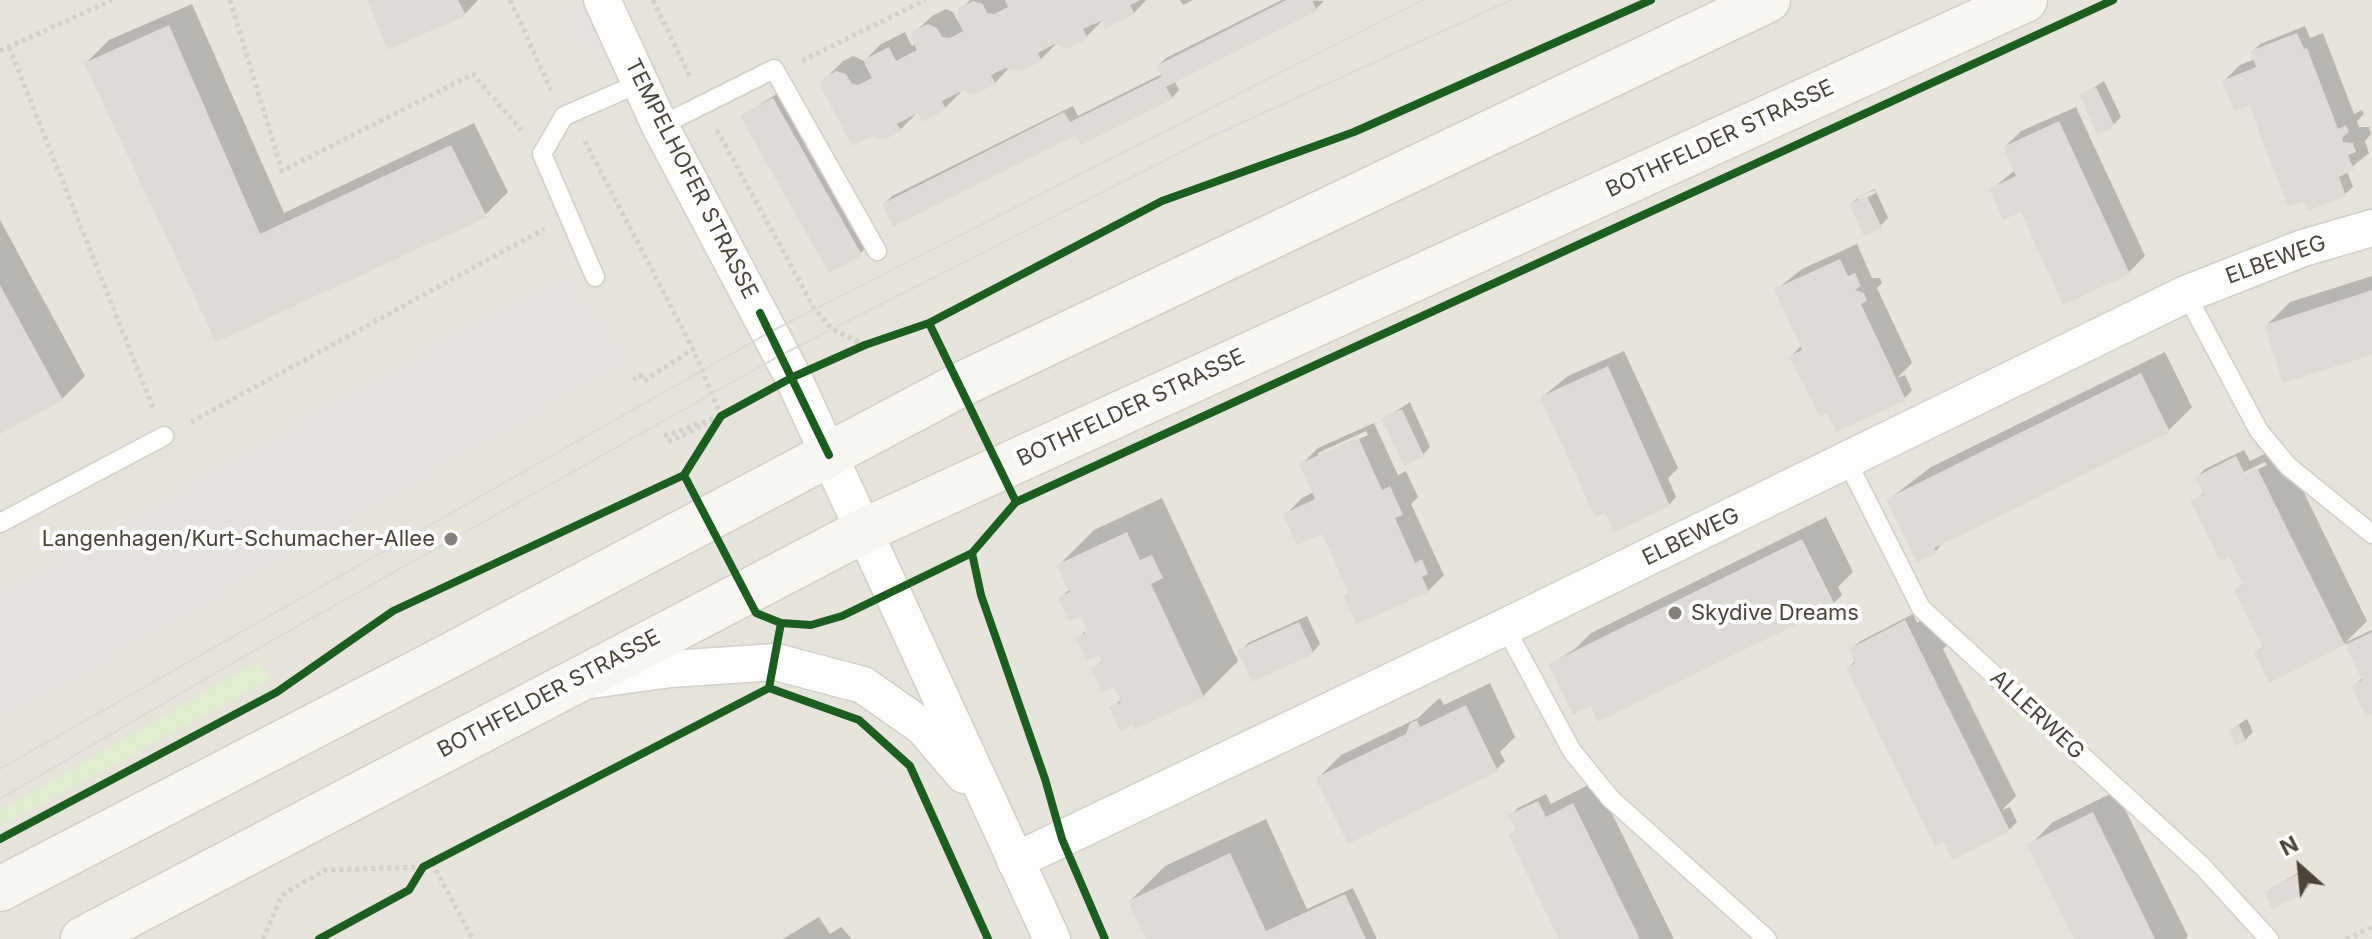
<!DOCTYPE html>
<html>
<head>
<meta charset="utf-8">
<style>
	body { margin:0 }
	#map { position:relative; width:2372px; height:939px; overflow:hidden; background:#f4f2ee; font-family:Inter,sans-serif }
	canvas { display:block }
	.north { position:absolute; left:2260px; top:827px; width:80px; height:80px; -webkit-text-stroke:6px #fff; paint-order:stroke; rotate:333deg; font-size:22px; font-weight:700; line-height:32px; text-align:center; color:#4b4439 }
	.north::after { content:''; display:block; margin:auto; width:28px; height:36px; background:#4b4439; clip-path:polygon(50% 0,100% 100%,50% 72%,0 100%) }
</style>
</head>
<body>
<div id="map">
<canvas width="2372" height="939"></canvas>
<div class="north">N</div>
</div>
<script>
const context = document.querySelector('canvas').getContext('2d');
context.lineJoin = 'round';
function fillPath(path, color) {
  context.fillStyle = color;
  context.fill(path, 'evenodd');
}
function toPath(rows) {
  const path = new Path2D();
  for (const r of rows) {
    path.moveTo(r[0], r[1]);
    for (let i = 2; i < r.length; i += 2) path.lineTo(r[i], r[i + 1]);
  }
  return path;
}
function stroke(path, color, width, dash) {
  context.strokeStyle = color;
  context.lineWidth = width;
  context.lineCap = dash ? 'butt' : 'round';
  context.setLineDash(dash || []);
  context.stroke(path);
}
function label(font, color, halo, rows, align = 'center') {
  context.font = font + ' Inter,sans-serif';
  context.lineWidth = 8;
  context.setLineDash([]);
  context.textBaseline = 'middle';
  context.strokeStyle = halo;
  context.fillStyle = color;
  for (const [text, x, y, turn = 0] of rows) {
    context.save();
    context.translate(x, y);
    context.rotate((+turn || 0) * Math.PI / 180);
    context.textAlign = isNaN(turn) ? turn : align;
    if (halo) context.strokeText(text, 0, 0);
    context.fillText(text, 0, 0);
    context.restore();
  }
}
const residential = toPath([
	[0,0,2372,0,2372,939,0,939]
]);
const green = toPath([
	[257,662,270,680,0,827,0,811]
]);
const parking = toPath([
	[560,0,580,0,602,49,586,56],
	[570,269,634,362,0,726,0,590]
]);
const shadow = toPath([
	[369,0,478,0,465,14],
	[970,0,1146,0,1134,13,1103,20,1086,37,1057,43,1041,59,1010,67,995,83,959,88,961,92,945,108,919,111,900,130,826,78,843,61,853,56,864,61,881,44,905,32,912,46,916,44,915,32,932,16,946,9,953,12,958,22,961,9],
	[1180,0,1193,0,1183,5],
	[1282,0,1324,1,1316,9,1174,80,1179,90,1172,98,884,204,892,196,1073,106,1078,116,1162,74,1158,66,1166,58],
	[192,4,284,213,474,123,508,192,485,215,217,339,86,63,109,40],
	[2305,26,2310,38,2323,33,2354,114,2362,110,2364,114,2357,121,2359,127,2369,127,2371,134,2365,141,2369,153,2347,171,2353,187,2345,194,2224,81,2240,65,2255,59,2252,52,2260,44],
	[2104,81,2121,117,2113,125,2082,95],
	[781,91,868,245,861,253,743,116],
	[2076,107,2145,256,2129,272,1991,190,2015,170,2005,147,2021,131],
	[1875,189,1888,218,1880,226,1851,204,1858,198,1858,202,1876,193,1875,190,1858,197],
	[0,220,85,376,62,399,0,432],
	[1857,244,1872,278,1880,278,1882,283,1877,288,1912,363,1897,378,1905,375,1912,390,1905,398,1791,356,1802,345,1777,289,1802,269],
	[2372,276,2372,353,2267,325,2290,302],
	[1624,351,1678,468,1668,478,1676,497,1669,505,1542,397,1568,376],
	[2165,352,2192,407,2169,430,1943,542,1936,551,1889,499,1931,467],
	[1410,402,1430,447,1423,455,1384,419],
	[1374,423,1398,475,1406,471,1418,497,1411,504,1444,575,1428,591,1346,596,1350,591,1323,531,1286,514,1302,498,1314,492,1302,464,1318,448],
	[1366,431,1368,435,1318,457,1318,453],
	[2281,446,2367,621,2346,642,2372,630,2372,712,2354,686,2363,677,2346,643,2270,680,2256,653,2264,646,2236,590,2244,583,2230,553,2192,502,2205,492,2197,477,2205,469,2244,450,2250,461],
	[2265,462,2267,465,2237,479,2244,472],
	[1162,498,1238,661,1203,696,1112,708,1122,699,1115,684,1093,669,1103,660,1100,653,1079,638,1085,631,1085,636,1090,633,1090,629,1085,631,1089,629,1081,613,1060,598,1070,589,1059,565,1094,530],
	[1826,517,1853,572,1838,587,1842,595,1834,603,1599,720,1591,703,1551,664,1576,648,1591,633],
	[1936,613,1950,642,1943,649,2016,796,2002,810,2010,807,2017,822,2009,830,1848,668,1856,660,1851,649,1859,642,1913,614,1917,623],
	[1307,616,1320,644,1313,652,1240,651,1248,643],
	[1490,683,1515,737,1500,752,1505,761,1497,769,1349,841,1318,778,1341,755,1418,718,1436,701,1440,698,1444,705],
	[2247,719,2253,732,2245,740,2230,730],
	[1596,781,1674,939,1562,939,1510,836,1517,829,1510,816,1518,808,1546,794,1551,804],
	[2116,791,2188,936,2185,939,2076,939,2030,845,2053,822],
	[1266,819,1307,909,1353,888,1377,939,1148,939,1130,901,1165,866],
	[2306,868,2313,882,2305,890,2266,892],
	[819,917,830,934,841,927,852,939,783,939]
]);
const building = toPath([
	[367,0,458,0,466,15,388,50],
	[1005,0,1141,0,1130,5,1135,14,1105,29,1101,21,1083,29,1088,38,1067,49,1055,44,1038,53,1042,61,1020,72,1006,68,991,75,996,84,976,94,962,91,942,101,946,109,922,122,918,113,897,124,902,131,884,140,872,136,852,146,820,85,825,77,836,71,846,74,851,83,858,85,872,78,863,60,889,47,896,61,917,50,911,38,913,31,928,24,937,28,942,37,950,38,963,31,957,19,959,8,973,1,983,4,987,13,994,14,1008,7],
	[1286,0,1312,0,1317,11,1166,87,1173,99,1081,145,1076,135,893,227,882,204,1064,112,1070,122,1161,77,1156,66],
	[169,25,260,234,451,145,487,217,216,342,84,63],
	[2297,33,2304,49,2307,48,2338,129,2346,125,2349,132,2342,138,2343,142,2353,143,2356,152,2348,155,2354,170,2339,177,2346,196,2308,211,2304,201,2288,207,2249,105,2234,111,2222,81,2256,67,2250,51],
	[2096,87,2115,127,2097,134,2079,94],
	[773,98,862,255,829,273,740,116],
	[2059,121,2130,274,2063,305,2021,212,2003,220,1989,189,2016,176,2003,147],
	[1867,196,1882,228,1864,236,1849,204],
	[1840,259,1848,276,1855,273,1861,286,1855,290,1864,293,1867,301,1861,304,1906,400,1836,432,1827,413,1820,417,1789,356,1802,350,1774,289],
	[0,285,63,400,0,434],
	[2372,290,2372,355,2283,383,2264,325],
	[1608,366,1670,506,1614,532,1605,512,1595,517,1540,397],
	[2141,373,2170,432,1934,548,1937,553,1917,563,1886,499],
	[1402,409,1424,456,1404,466,1381,418],
	[1358,437,1382,490,1390,486,1403,515,1395,518,1415,563,1422,559,1428,574,1422,577,1429,592,1356,624,1343,595,1349,593,1322,534,1297,545,1283,514,1315,499,1299,464],
	[2236,456,2245,474,2257,468,2345,645,2269,683,2254,653,2263,648,2234,590,2243,585,2229,557,2220,561,2190,501,2204,494,2195,477],
	[1127,532,1140,560,1152,555,1163,578,1151,584,1204,697,1134,730,1132,725,1120,731,1109,707,1121,702,1114,687,1102,692,1091,668,1102,662,1099,655,1087,661,1076,637,1088,632,1081,616,1069,622,1058,597,1070,592,1056,565],
	[1802,539,1835,605,1598,722,1591,706,1573,715,1548,664],
	[1905,620,2010,831,1952,860,1944,842,1935,847,1846,668,1855,663,1849,649],
	[1299,622,1314,654,1252,682,1237,650],
	[2372,632,2372,714,2366,717,2351,686,2362,680,2345,645],
	[1466,705,1498,771,1348,844,1315,778,1406,734,1410,723,1417,720,1420,727],
	[2239,725,2246,741,2235,746,2228,730],
	[1538,801,1546,817,1573,803,1640,939,1559,939,1508,835,1516,831,1508,815],
	[2093,812,2123,873,2155,939,2074,939,2054,899,2027,844],
	[1230,853,1266,931,1345,894,1366,939,1146,939,1128,901],
	[2298,874,2307,892,2272,909,2264,892]
]);
const path = toPath([
	[230,0,282,171,473,74,521,130],
	[510,0,551,90],
	[653,0,691,79],
	[9,47,154,410],
	[0,51,112,0],
	[802,61,925,0],
	[717,130,814,308,832,329,865,345],
	[585,141,693,349,721,416],
	[633,380,640,375,644,381,693,349],
	[191,422,544,229],
	[664,436,721,416],
	[668,442,706,424],
	[432,863,473,939],
	[263,939,282,895,325,870,423,867],
	[2346,939,2372,927]
]);
const lane = toPath([
	[660,126,774,69,877,251],
	[595,277,542,154,564,116,640,83],
	[2186,294,2259,431,2288,466,2372,534],
	[1847,461,1921,608,2203,867,2269,939],
	[0,523,164,436],
	[1505,627,1572,751,1610,798,1767,939]
]);
const street = toPath([
	[602,0,660,126,793,377,1052,939],
	[591,680,671,669,776,662,863,685,923,727,964,775],
	[1015,861,1505,627,2186,294,2303,248,2372,228]
]);
const secondary = toPath([
	[0,889,449,656,960,385,1768,0],
	[83,939,865,530,2025,0]
]);
const tram = toPath([
	[0,769,770,332,1423,0],
	[0,799,257,649,781,355,1215,135,1511,0]
]);
const cycleway = toPath([
	[760,313,829,455],
	[684,475,756,613,781,623,811,625,842,616,972,553,1016,502,929,323],
	[1016,502,2113,0],
	[972,553,981,595,1045,779,1062,839,1105,939],
	[769,688,859,720,910,766,988,939],
	[0,839,277,692,393,611,684,475,721,416,793,377,865,345,929,323,1162,201,1354,132,1651,0],
	[319,939,409,890,423,867,769,688,781,623]
]);
const markers = [
	[451,539,8,"#868178"],
	[1675,613,8,"#868178"]
];
const streetNames = [
	["BOTHFELDER STRASSE",1720,139,-25],
	["TEMPELHOFER STRASSE",691,179,63],
	["ELBEWEG",2276,260,-20],
	["BOTHFELDER STRASSE",1131,408,-25],
	["ELBEWEG",1691,537,-26],
	["BOTHFELDER STRASSE",549,694,-28],
	["ALLERWEG",2037,715,43]
];
const poiNames = [
	["Langenhagen/Kurt-Schumacher-Allee",435,539],
	["Skydive Dreams",1691,613,"left"]
];
fillPath(residential, '#e7e4dc');
fillPath(green, '#e1eecf');
fillPath(parking, '#e6e3df');
fillPath(shadow, '#0003');
fillPath(building, '#dedbd6');
stroke(lane, '#d2d0cb', 21);
stroke(street, '#d2d0cb', 39);
stroke(secondary, '#d3cfc5', 47);
stroke(path, '#d3d2cc', 5, [4, 4]);
stroke(lane, '#fdfdfc', 18);
stroke(street, '#fdfdfc', 36);
stroke(secondary, '#f7f6f1', 44);
stroke(tram, '#dbdbda', 2);
stroke(cycleway, '#1b5e20', 8);
for (const [x, y, r, color] of markers) {
  const dot = new Path2D();
  dot.arc(x, y, r, 0, 2 * Math.PI);
  context.fillStyle = color;
  context.fill(dot);
  stroke(dot, '#fff', 3);
}
label('22px', '#4b4439', '#fff', streetNames);
label('22px', '#4b4439', '#fff', poiNames, 'right');
</script>
</body>
</html>
